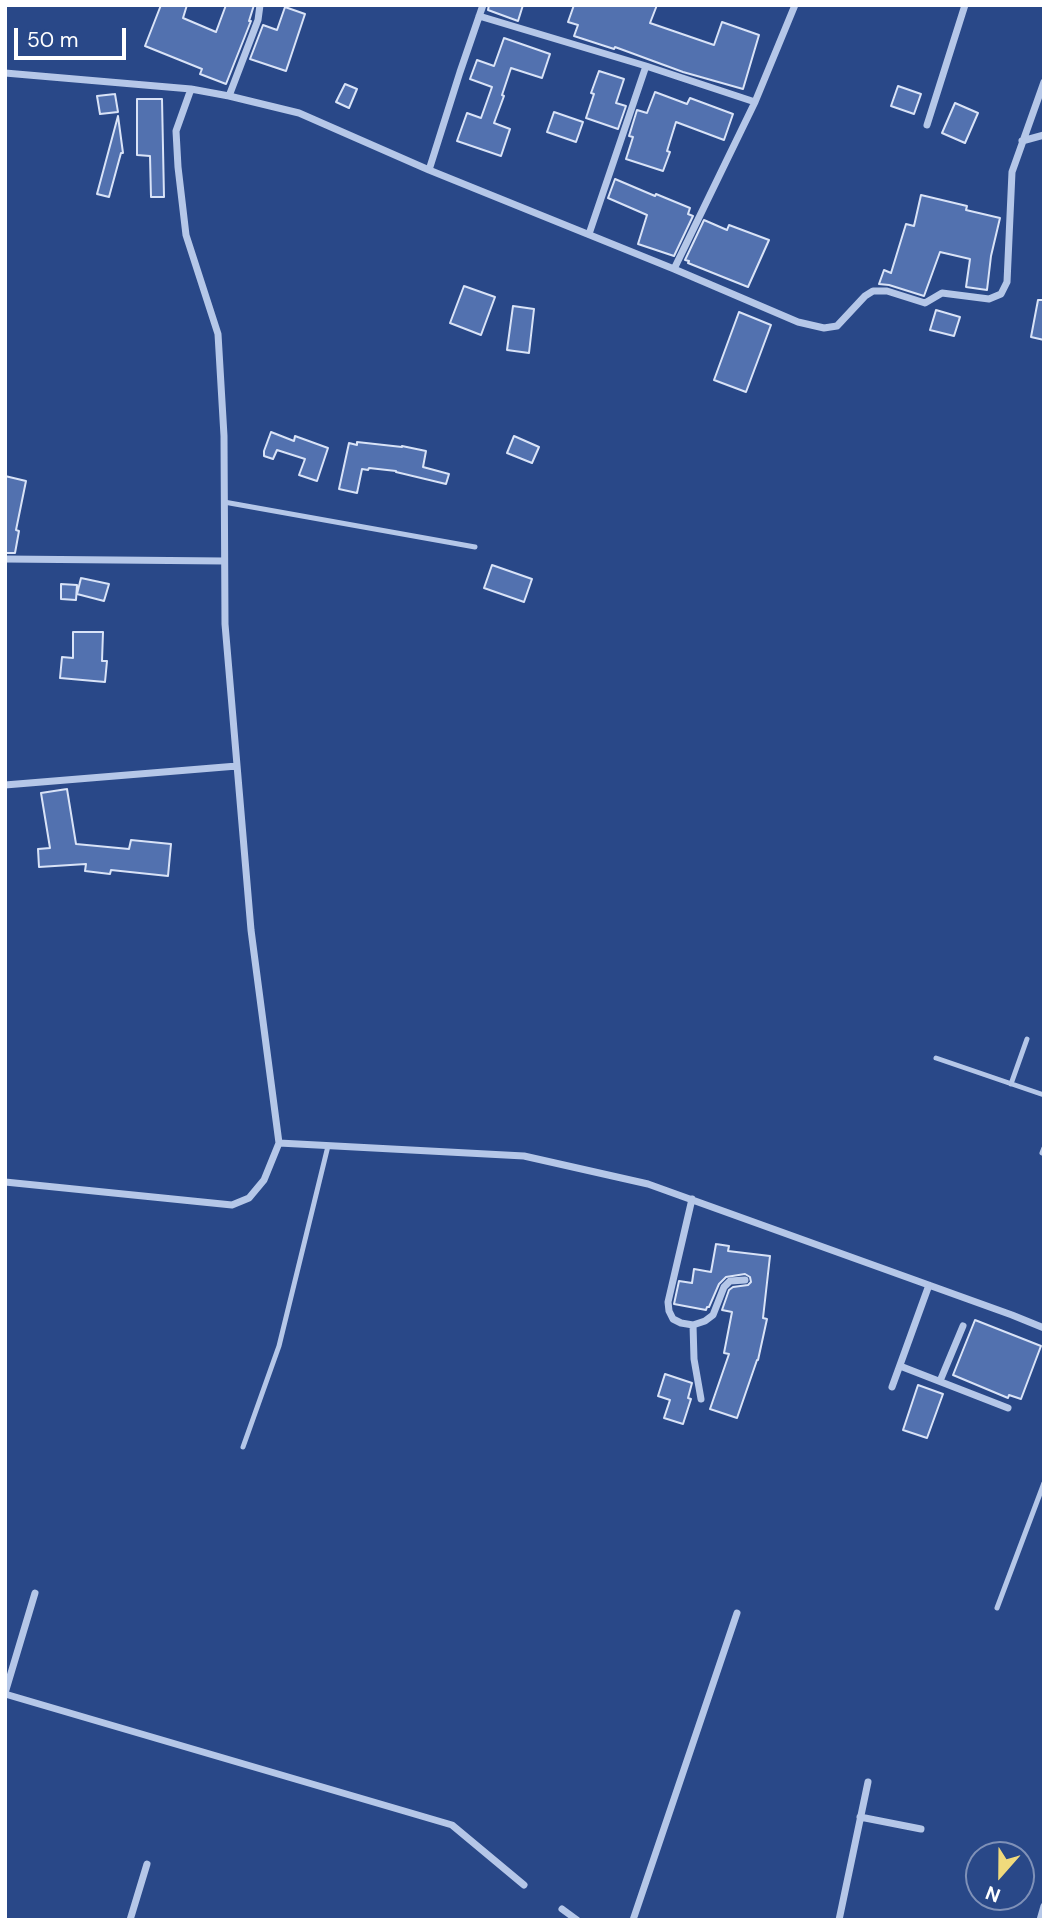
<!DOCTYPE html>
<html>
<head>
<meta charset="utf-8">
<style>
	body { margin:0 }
	#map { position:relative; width:1049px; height:1925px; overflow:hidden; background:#294888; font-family:"DM Sans",sans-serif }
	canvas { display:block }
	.frame { position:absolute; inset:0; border:7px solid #fff; pointer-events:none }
	.north { position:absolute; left:965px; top:1841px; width:70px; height:70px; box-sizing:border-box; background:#294888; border:2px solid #7f91b8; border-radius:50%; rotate:201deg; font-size:19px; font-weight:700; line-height:28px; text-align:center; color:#fff }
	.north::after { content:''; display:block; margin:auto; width:24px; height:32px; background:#f0da7c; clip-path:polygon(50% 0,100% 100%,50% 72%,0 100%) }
	.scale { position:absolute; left:14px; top:28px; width:112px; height:32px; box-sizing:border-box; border:4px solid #fff; border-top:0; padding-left:9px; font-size:21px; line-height:24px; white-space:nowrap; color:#fff; -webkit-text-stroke:5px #294888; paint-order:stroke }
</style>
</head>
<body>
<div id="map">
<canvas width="1049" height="1925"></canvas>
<div class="frame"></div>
<div class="north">N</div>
<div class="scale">50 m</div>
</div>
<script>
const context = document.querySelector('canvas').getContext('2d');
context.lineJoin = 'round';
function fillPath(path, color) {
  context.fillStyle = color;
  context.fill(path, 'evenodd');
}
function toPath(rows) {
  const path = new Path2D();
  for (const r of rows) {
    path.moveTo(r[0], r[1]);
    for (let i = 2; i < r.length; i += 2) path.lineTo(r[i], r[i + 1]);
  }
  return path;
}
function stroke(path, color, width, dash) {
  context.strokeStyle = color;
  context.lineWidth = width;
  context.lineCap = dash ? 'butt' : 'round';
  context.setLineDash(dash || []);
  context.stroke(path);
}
const building = toPath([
	[161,5,187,5,183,18,216,32,226,5,254,5,249,21,251,21,226,84,200,74,202,69,145,46,161,5],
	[489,5,523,5,518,21,488,10,489,5],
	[574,5,657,5,650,23,714,45,722,22,759,35,743,89,683,72,615,47,614,49,574,36,578,25,568,22,574,5],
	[285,7,305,14,286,71,250,59,263,25,277,30,285,7],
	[504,38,550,54,542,78,511,68,502,95,504,96,494,123,510,129,501,156,457,141,467,113,481,118,492,87,470,79,477,60,494,66,504,38],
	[599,71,624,79,616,103,626,106,618,129,586,118,594,94,591,93,599,71],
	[345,84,357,89,349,108,336,102,345,84],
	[898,86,921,94,914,114,891,106,898,86],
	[655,92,687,104,690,98,733,114,724,140,676,122,667,151,670,152,663,171,626,159,633,137,629,136,637,110,647,113,655,92],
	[115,94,118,112,100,114,97,96,115,94],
	[137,99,162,99,164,197,151,197,150,156,137,155,137,99],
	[955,103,978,113,965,143,942,133,955,103],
	[554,112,583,122,576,142,547,132,554,112],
	[118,116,123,153,121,153,109,197,97,194,118,116],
	[615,179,655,196,656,194,690,208,688,214,693,216,674,256,638,244,647,215,608,198,615,179],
	[921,195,967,206,966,210,1000,218,991,256,987,290,966,287,970,259,940,252,924,296,889,285,879,284,884,270,891,273,906,224,914,226,921,195],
	[704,220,727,230,729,225,769,240,748,287,688,263,689,261,685,260,704,220],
	[464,286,495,297,481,335,450,323,464,286],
	[1038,300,1044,300,1044,340,1031,337,1038,300],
	[513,306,534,309,529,353,507,350,513,306],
	[936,310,960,317,954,336,930,330,936,310],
	[739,312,771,325,746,392,714,380,739,312],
	[271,432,294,441,295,436,328,448,317,481,299,475,305,459,277,450,273,459,264,456,264,451,271,432],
	[514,436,539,447,532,463,507,453,514,436],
	[357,442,402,447,402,446,426,451,423,467,449,474,446,484,396,472,396,471,369,468,368,470,362,469,357,493,339,489,349,443,357,445,357,442],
	[5,476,26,481,16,530,19,531,15,553,5,553,5,476],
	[492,565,532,579,524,602,484,588,492,565],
	[81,578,109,584,104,601,77,594,81,578],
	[61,584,77,585,76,600,61,599,61,584],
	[73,632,103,632,102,661,107,661,105,682,60,678,62,657,73,658,73,632],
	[67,789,76,844,129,849,131,840,171,844,168,876,111,870,110,874,85,871,86,864,39,867,38,849,50,848,41,793,67,789],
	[716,1244,729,1246,728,1251,770,1256,763,1318,767,1319,758,1360,757,1360,737,1418,710,1409,729,1354,724,1353,732,1312,722,1310,729,1290,733,1287,748,1285,751,1282,750,1277,745,1274,726,1277,719,1284,709,1307,707,1307,706,1310,674,1304,679,1281,692,1283,694,1269,711,1272,716,1244],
	[975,1320,1041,1346,1021,1399,1009,1395,1008,1398,953,1375,975,1320],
	[665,1374,692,1383,688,1398,691,1399,683,1424,664,1418,670,1400,658,1396,665,1374],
	[918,1385,943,1394,927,1438,903,1430,918,1385]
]);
const service = toPath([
	[224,502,475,547],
	[936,1058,1044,1095],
	[1011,1084,1027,1039],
	[1042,1153,1044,1148],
	[243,1447,279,1346,328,1146],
	[997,1608,1044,1483]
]);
const minor = toPath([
	[479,16,646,66,755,102],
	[5,73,191,89,176,131,178,167,186,235,218,334,224,436,225,624,251,930,279,1143,524,1156,648,1184,1012,1315,1044,1328],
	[191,89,229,96,299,113,429,170,460,72,483,5],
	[229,96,258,20,260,5],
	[927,125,965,5],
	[1022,141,1044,135],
	[429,170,674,269,755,102,795,5],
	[589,234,646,66],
	[674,269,798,322,824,328,837,326,865,296,873,291,887,291,925,303,942,293,989,299,1001,294,1007,282,1012,172,1044,82],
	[5,559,224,561],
	[5,785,237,766],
	[5,1182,232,1205,249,1198,264,1180,279,1143],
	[692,1199,668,1302,669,1311,673,1319,681,1323,693,1325,705,1321,713,1315,724,1287,730,1281,745,1280],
	[693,1325,694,1359,701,1399],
	[900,1366,1008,1408],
	[940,1381,963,1326],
	[892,1387,929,1285],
	[5,1693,35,1593],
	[5,1694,452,1825,524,1885],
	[860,1817,921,1829],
	[562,1909,577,1920],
	[130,1920,147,1864],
	[633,1920,737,1613],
	[839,1920,868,1782],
	[1040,1920,1044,1906]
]);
fillPath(building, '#5271af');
stroke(building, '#d9e3f7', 2);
stroke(service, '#b5c7e8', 5);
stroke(minor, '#b5c7e8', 7);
</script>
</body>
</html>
